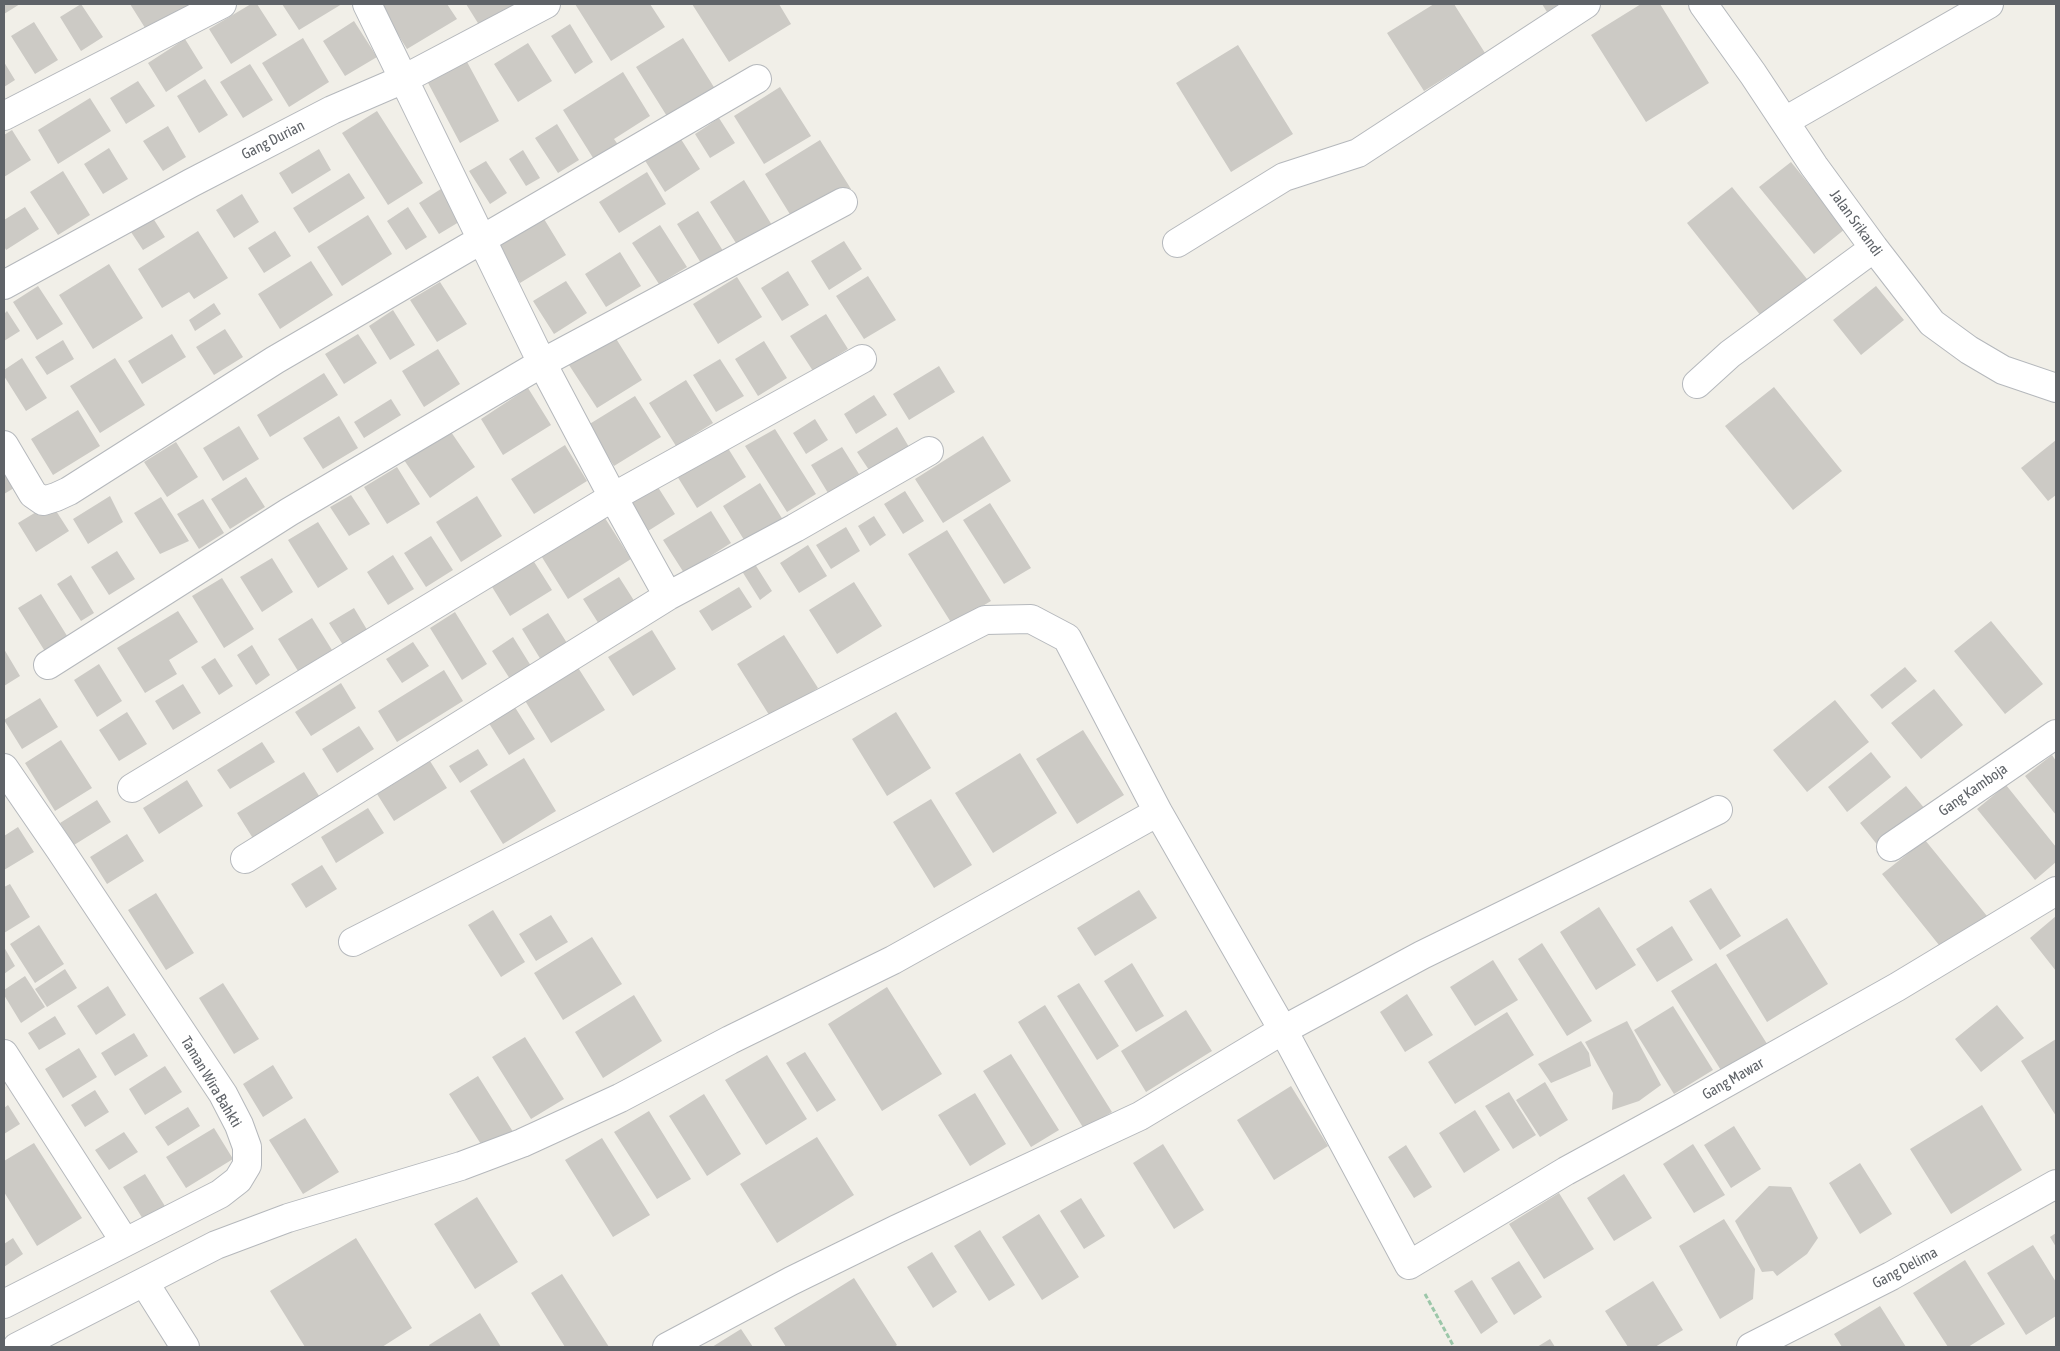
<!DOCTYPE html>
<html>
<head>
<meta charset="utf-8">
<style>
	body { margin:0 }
	#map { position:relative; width:2060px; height:1351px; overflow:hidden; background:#f1efe8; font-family:"Asap Condensed",sans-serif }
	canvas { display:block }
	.frame { position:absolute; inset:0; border:5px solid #5f6368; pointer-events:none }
</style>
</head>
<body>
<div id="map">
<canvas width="2060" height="1351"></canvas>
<div class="frame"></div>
</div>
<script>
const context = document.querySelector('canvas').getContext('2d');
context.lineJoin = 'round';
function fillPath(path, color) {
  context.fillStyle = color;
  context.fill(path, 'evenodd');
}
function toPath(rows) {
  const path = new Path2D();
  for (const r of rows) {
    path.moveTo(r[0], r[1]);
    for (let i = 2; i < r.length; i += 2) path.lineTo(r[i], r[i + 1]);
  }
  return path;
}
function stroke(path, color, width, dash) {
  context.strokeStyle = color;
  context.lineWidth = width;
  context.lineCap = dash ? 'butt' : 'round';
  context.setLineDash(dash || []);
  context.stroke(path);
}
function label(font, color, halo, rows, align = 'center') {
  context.font = font + ' "Asap Condensed",sans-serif';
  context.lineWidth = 4;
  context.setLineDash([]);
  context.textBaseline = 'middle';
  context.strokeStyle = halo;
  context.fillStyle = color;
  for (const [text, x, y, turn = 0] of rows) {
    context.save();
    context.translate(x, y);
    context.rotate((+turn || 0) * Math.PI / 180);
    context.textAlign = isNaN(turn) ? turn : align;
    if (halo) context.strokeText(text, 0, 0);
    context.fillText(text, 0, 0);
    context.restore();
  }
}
const building = toPath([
	[4,4,20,4,4,14],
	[81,4,103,37,81,51,60,17],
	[130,4,192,4,147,31],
	[251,4,257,4,277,35,231,64,209,29],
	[282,4,342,4,299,30],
	[379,4,447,4,457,19,407,49],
	[466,4,511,4,514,8,481,28],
	[575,4,650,4,665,27,611,61],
	[692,4,779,4,791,24,729,62],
	[1434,4,1454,4,1485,53,1424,91,1387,33],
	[1542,4,1559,4,1547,12],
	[1641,4,1660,4,1709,83,1646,122,1591,35],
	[354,21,377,57,345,76,323,41],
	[34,22,58,60,35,74,11,36],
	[570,24,593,62,575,74,551,36],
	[303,38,329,82,289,107,262,63],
	[683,38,717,92,670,121,636,67],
	[185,39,203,68,166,92,148,63],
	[528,43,552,81,518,102,494,64],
	[1238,45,1293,134,1231,172,1176,83],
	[466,60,499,121,460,143,427,81],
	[4,62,15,80,4,87],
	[250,64,273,100,243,118,220,82],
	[623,72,650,116,614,139,619,146,595,161,563,110],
	[205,79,228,115,199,133,177,96],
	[138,81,155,106,126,124,110,98],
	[780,87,811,136,764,164,734,116],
	[90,98,111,131,58,164,38,130],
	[377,111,423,183,388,205,342,133],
	[719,118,735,143,710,158,695,134],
	[557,124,579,160,558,173,535,138],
	[168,126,186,157,163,171,143,141],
	[12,130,31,160,4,177,4,135],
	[679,136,700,169,665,192,644,159],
	[820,140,851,189,796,224,765,174],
	[109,148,128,179,103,194,84,164],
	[319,149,331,170,292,194,279,173],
	[523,150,540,178,526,186,509,159],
	[486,161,507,193,490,204,469,171],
	[1791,162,1845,229,1814,254,1759,187],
	[63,171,90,215,58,235,30,192],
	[647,172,666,204,619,233,599,202],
	[349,173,365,198,309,233,293,208],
	[744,180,775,230,741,251,710,202],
	[444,187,464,219,439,234,419,203],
	[1732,187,1807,279,1761,316,1687,223],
	[242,194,259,222,234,238,216,210],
	[25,207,39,229,6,250,4,246,4,220],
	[408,207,427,237,406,250,387,221],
	[698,211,725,254,704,268,677,224],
	[541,214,566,255,520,283,495,243],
	[151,215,165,237,143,250,129,229],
	[368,215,392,254,342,286,317,247],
	[660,225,687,267,659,284,632,243],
	[198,231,228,278,194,299,189,292,162,308,138,269],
	[275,231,291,256,264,273,248,248],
	[844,241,862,269,829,290,811,261],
	[620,252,641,286,606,307,585,274],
	[311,261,333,295,280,329,258,294],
	[109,264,143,318,93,349,59,295],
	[788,271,809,305,782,321,761,288],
	[868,276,896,320,864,339,836,296],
	[737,277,762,317,718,344,693,304],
	[566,281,587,313,554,334,533,301],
	[440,282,467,324,437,342,410,300],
	[38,286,63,324,37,340,13,302],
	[1876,286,1904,320,1861,355,1833,320],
	[214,303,221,314,195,331,189,320],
	[393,310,415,345,390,360,369,326],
	[7,311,20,331,4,341,4,314],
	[826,314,848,349,813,371,790,336],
	[225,329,243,357,214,375,196,347],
	[172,334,186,357,142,384,128,361],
	[358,334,377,363,344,384,325,354],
	[615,337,642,380,597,408,569,365],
	[63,340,74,359,47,375,35,357],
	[764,341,787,378,758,396,735,359],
	[438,349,460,384,424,407,402,371],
	[22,358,47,398,26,411,4,376,4,370],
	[115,358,145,405,100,433,70,386],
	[720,359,744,396,716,412,693,375],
	[939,366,955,392,909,420,893,394],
	[324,373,338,395,270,437,257,415],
	[686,380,713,423,676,446,649,403],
	[1774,387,1842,471,1793,510,1725,426],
	[528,388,551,425,503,455,481,419],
	[874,395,887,415,856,434,844,414],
	[635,396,661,437,614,466,588,425],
	[391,399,401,415,364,438,354,422],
	[78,410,100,446,53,475,31,439],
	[339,416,358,448,323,469,303,438],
	[815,419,828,440,806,454,793,433],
	[239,426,259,459,223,481,203,448],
	[897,427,912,452,873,476,857,452],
	[449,429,475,467,430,498,404,460],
	[775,429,816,494,787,512,745,446],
	[983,436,1011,481,943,523,915,479],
	[2056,440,2056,495,2048,501,2021,468],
	[176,442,198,477,167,497,144,462],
	[565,445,587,481,534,514,511,479],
	[726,445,746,477,697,508,677,476],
	[842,447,859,474,828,493,811,465],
	[397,467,420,504,387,524,364,487],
	[4,472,14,488,4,494],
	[246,477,265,507,230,529,211,499],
	[760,483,783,520,746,543,723,506],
	[656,484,675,514,648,531,629,501],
	[905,491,924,521,903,534,884,504],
	[351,495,370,524,349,536,330,507],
	[110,496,123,522,88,544,73,519],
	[477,496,502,536,461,562,436,522],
	[161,497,189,541,160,554,134,513],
	[203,499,224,533,199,549,177,514],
	[51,503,69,531,36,552,18,523],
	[990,503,1031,568,1004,584,963,520],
	[711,511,731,543,684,573,663,540],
	[603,515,631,559,568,599,540,554],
	[874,516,886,535,870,546,858,526],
	[318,522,348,569,318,588,288,540],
	[846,527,860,551,831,569,816,545],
	[947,530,991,601,952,624,908,554],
	[431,536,453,570,426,587,404,553],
	[808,545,827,576,799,593,780,563],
	[117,551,135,579,109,595,91,567],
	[393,555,414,589,388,605,367,572],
	[531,557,552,590,510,616,489,582],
	[272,558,293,592,262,612,240,577],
	[753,561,772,591,760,600,740,568],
	[71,575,94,613,81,621,57,584],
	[619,577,640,610,604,632,583,599],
	[222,578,254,629,224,648,192,596],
	[854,582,882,626,837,654,809,610],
	[739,587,752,607,712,631,699,611],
	[41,594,69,639,46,653,18,608],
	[354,608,369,633,345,648,329,623],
	[178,611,198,642,169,660,177,674,145,693,117,648],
	[455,612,487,664,462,680,430,628],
	[548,613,567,643,541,660,522,629],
	[312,618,332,650,298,671,278,639],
	[1991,621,2043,684,2005,714,1954,651],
	[652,630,676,669,633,696,608,657],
	[784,635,818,688,771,718,737,664],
	[513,637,531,666,510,679,492,651],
	[413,642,429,666,402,683,386,659],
	[252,645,270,675,256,685,237,655],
	[4,649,20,676,4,686],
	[215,658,233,686,219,695,201,667],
	[99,664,122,701,97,717,74,680],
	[577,666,605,710,551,743,524,699],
	[1905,667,1917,681,1882,709,1870,695],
	[444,670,463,701,397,742,378,711],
	[341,683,356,708,311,736,295,712],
	[183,684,201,713,173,730,155,701],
	[1934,689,1963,725,1921,759,1891,723],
	[40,698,58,727,22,749,4,720],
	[1835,700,1869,742,1807,792,1773,750],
	[511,701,535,739,509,755,485,717],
	[127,712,147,744,119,761,99,730],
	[896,712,931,768,887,796,852,739],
	[359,726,374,749,337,773,322,749],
	[1083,730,1124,795,1077,824,1036,759],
	[61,740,92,788,55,811,25,763],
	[262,742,275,762,230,789,217,770],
	[478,749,488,765,460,783,449,766],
	[1871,752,1891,777,1847,812,1828,787],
	[1020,753,1057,813,993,853,955,793],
	[2052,755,2056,761,2056,815,2025,776],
	[524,758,556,811,503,844,470,791],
	[430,761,447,788,394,821,377,794],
	[304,772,321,799,254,840,237,813],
	[187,780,203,806,159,834,143,808],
	[2006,785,2056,847,2056,862,2035,880,1977,809],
	[1906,786,1925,809,1879,847,1860,823],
	[931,799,972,865,934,888,893,822],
	[97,800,111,822,74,845,60,823],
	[368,808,384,833,336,863,321,837],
	[18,827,34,852,4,870,4,836],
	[127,834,144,861,107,884,90,857],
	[1925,840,1987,916,1943,950,1882,874],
	[322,865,337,889,306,908,291,884],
	[10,884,30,917,4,933,4,887],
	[1711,888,1741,936,1720,950,1689,901],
	[1139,890,1157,918,1095,956,1077,928],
	[156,893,194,953,166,970,128,910],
	[1599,907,1636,965,1596,990,1560,932],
	[493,910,525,962,501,977,468,925],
	[551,915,568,942,536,961,519,934],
	[2056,916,2056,971,2030,938],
	[1787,918,1828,984,1767,1022,1726,955],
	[39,925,64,964,35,983,10,944],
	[1672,926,1693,960,1657,982,1636,949],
	[592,937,622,984,563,1020,534,973],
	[1542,943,1592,1021,1567,1036,1518,959],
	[4,947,15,966,4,974],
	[1493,960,1518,1000,1475,1026,1450,987],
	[1132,963,1164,1016,1136,1032,1104,981],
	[1716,963,1769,1047,1724,1075,1671,991],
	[65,969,77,988,47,1007,35,989],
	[25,976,45,1007,21,1023,4,995,4,990],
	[223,983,259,1039,234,1054,199,998],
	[1079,983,1119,1046,1097,1060,1057,996],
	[108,986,126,1015,96,1035,77,1006],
	[887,987,942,1074,882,1111,828,1024],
	[1407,994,1433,1035,1405,1052,1380,1012],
	[634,995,662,1041,603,1078,575,1032],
	[1045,1005,1112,1112,1084,1129,1018,1022],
	[1997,1005,2024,1038,1981,1072,1955,1039],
	[1673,1006,1713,1070,1674,1094,1634,1030],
	[1186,1010,1212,1051,1146,1092,1121,1051],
	[1507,1012,1534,1055,1455,1104,1428,1062],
	[55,1016,66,1034,39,1050,28,1033],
	[1627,1021,1661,1085,1639,1101,1612,1110,1613,1093,1585,1042],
	[134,1033,148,1056,115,1076,101,1053],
	[525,1037,564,1099,531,1119,492,1057],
	[2056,1039,2056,1116,2021,1061],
	[1581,1041,1589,1053,1591,1066,1551,1083,1538,1064],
	[79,1048,97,1077,63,1098,45,1069],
	[805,1052,836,1100,817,1112,786,1063],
	[1011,1054,1059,1130,1031,1147,983,1071],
	[767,1055,807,1119,766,1145,725,1080],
	[273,1065,293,1098,263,1117,243,1084],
	[165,1066,182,1092,145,1115,129,1089],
	[478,1076,515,1135,486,1152,449,1094],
	[1545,1082,1568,1120,1540,1137,1516,1100],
	[1291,1086,1328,1146,1274,1180,1237,1120],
	[95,1090,109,1112,85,1127,71,1105],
	[1509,1092,1536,1135,1513,1149,1485,1106],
	[975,1093,1006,1144,970,1166,938,1115],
	[704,1094,741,1154,707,1176,669,1116],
	[8,1105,20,1124,4,1134,4,1108],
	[1982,1105,2022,1170,1951,1214,1910,1149],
	[188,1107,200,1126,168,1146,155,1127],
	[1475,1110,1500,1150,1464,1173,1439,1133],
	[649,1111,691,1179,657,1199,614,1132],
	[305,1118,339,1172,303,1194,269,1140],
	[1734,1126,1761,1169,1731,1188,1704,1145],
	[214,1128,233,1159,186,1188,166,1157],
	[124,1132,138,1152,109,1170,95,1150],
	[817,1137,854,1195,777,1243,740,1184],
	[602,1138,650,1215,613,1237,565,1160],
	[34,1143,82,1218,37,1246,4,1192,4,1161],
	[1163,1144,1204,1210,1174,1229,1133,1163],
	[1693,1144,1725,1195,1694,1213,1663,1164],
	[1406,1145,1432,1187,1414,1198,1388,1157],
	[1860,1163,1892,1214,1860,1234,1829,1183],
	[145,1174,168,1211,146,1224,123,1187],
	[1624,1174,1652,1218,1614,1241,1587,1198],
	[1769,1186,1791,1187,1818,1238,1807,1254,1777,1276,1773,1271,1762,1272,1735,1221],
	[1559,1193,1594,1249,1544,1279,1509,1224],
	[477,1197,518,1262,475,1289,434,1224],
	[1081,1198,1105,1236,1084,1249,1060,1211],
	[1039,1214,1079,1277,1042,1300,1002,1237],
	[1724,1219,1755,1269,1753,1299,1720,1319,1679,1246],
	[980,1230,1015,1285,989,1301,954,1246],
	[2056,1233,2056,1247,2050,1237],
	[13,1238,23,1254,4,1267,4,1244],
	[356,1238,412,1328,382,1347,305,1347,270,1291],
	[2033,1245,2056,1282,2056,1316,2026,1335,1987,1273],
	[932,1252,957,1292,933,1308,907,1267],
	[1965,1260,2005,1324,1968,1347,1948,1347,1913,1293],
	[1519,1261,1542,1297,1514,1315,1491,1278],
	[562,1274,609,1347,565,1347,531,1293],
	[854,1278,897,1345,894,1347,786,1347,774,1328],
	[1472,1280,1498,1322,1481,1334,1454,1291],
	[1653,1281,1683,1330,1655,1347,1628,1347,1605,1311],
	[1880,1306,1906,1347,1842,1347,1834,1334],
	[480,1313,501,1347,430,1347,429,1345],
	[741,1329,753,1347,712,1347],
	[1550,1339,1555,1347,1537,1347]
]);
const path = toPath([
	[1425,1294,1454,1347]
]);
const minor = toPath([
	[367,4,542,363,613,497,668,596],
	[1703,4,1753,74,1814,166,1874,248,1932,323,1969,350,2003,370,2056,388],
	[4,116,222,4],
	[1785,121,1989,4],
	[1177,243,1284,177,1358,153,1586,4],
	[4,285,191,183,332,110,404,79,546,4],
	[1697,384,1730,354,1874,248],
	[4,445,33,494,43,501,56,497,69,491,275,360,757,79],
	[48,665,289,512,542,363,843,202],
	[4,768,59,848,223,1094,239,1125,247,1147,247,1165,238,1180,220,1194,4,1304],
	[132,788,613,497,862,359],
	[1891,847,2056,734],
	[245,859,668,596,795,528,929,451],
	[353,942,985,620,1031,619,1067,638,1158,812,1283,1030,1409,1265,1566,1171,1676,1111,1897,987,2056,891],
	[4,1054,125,1242],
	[144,1282,185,1347],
	[17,1347,216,1245,288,1218,461,1166,522,1143,620,1098,730,1040,893,960,1158,812],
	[667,1347,791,1281,897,1229,1140,1116,1283,1030,1422,955,1718,810],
	[1751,1347,1891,1276,2056,1184]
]);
const streetNames = [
	["Gang Durian",273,140,-27],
	["Jalan Srikandi",1856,223,54],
	["Gang Kamboja",1973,790,-35],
	["Gang Mawar",1733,1079,-30],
	["Taman Wira Bahkti",211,1082,59],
	["Gang Delima",1905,1268,-28]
];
fillPath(building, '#cccac5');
stroke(minor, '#b5b8bc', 30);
stroke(path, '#9cc7a9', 3, [5, 2.5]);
stroke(minor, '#fff', 28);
label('15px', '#5f6368', '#fff', streetNames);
</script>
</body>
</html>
